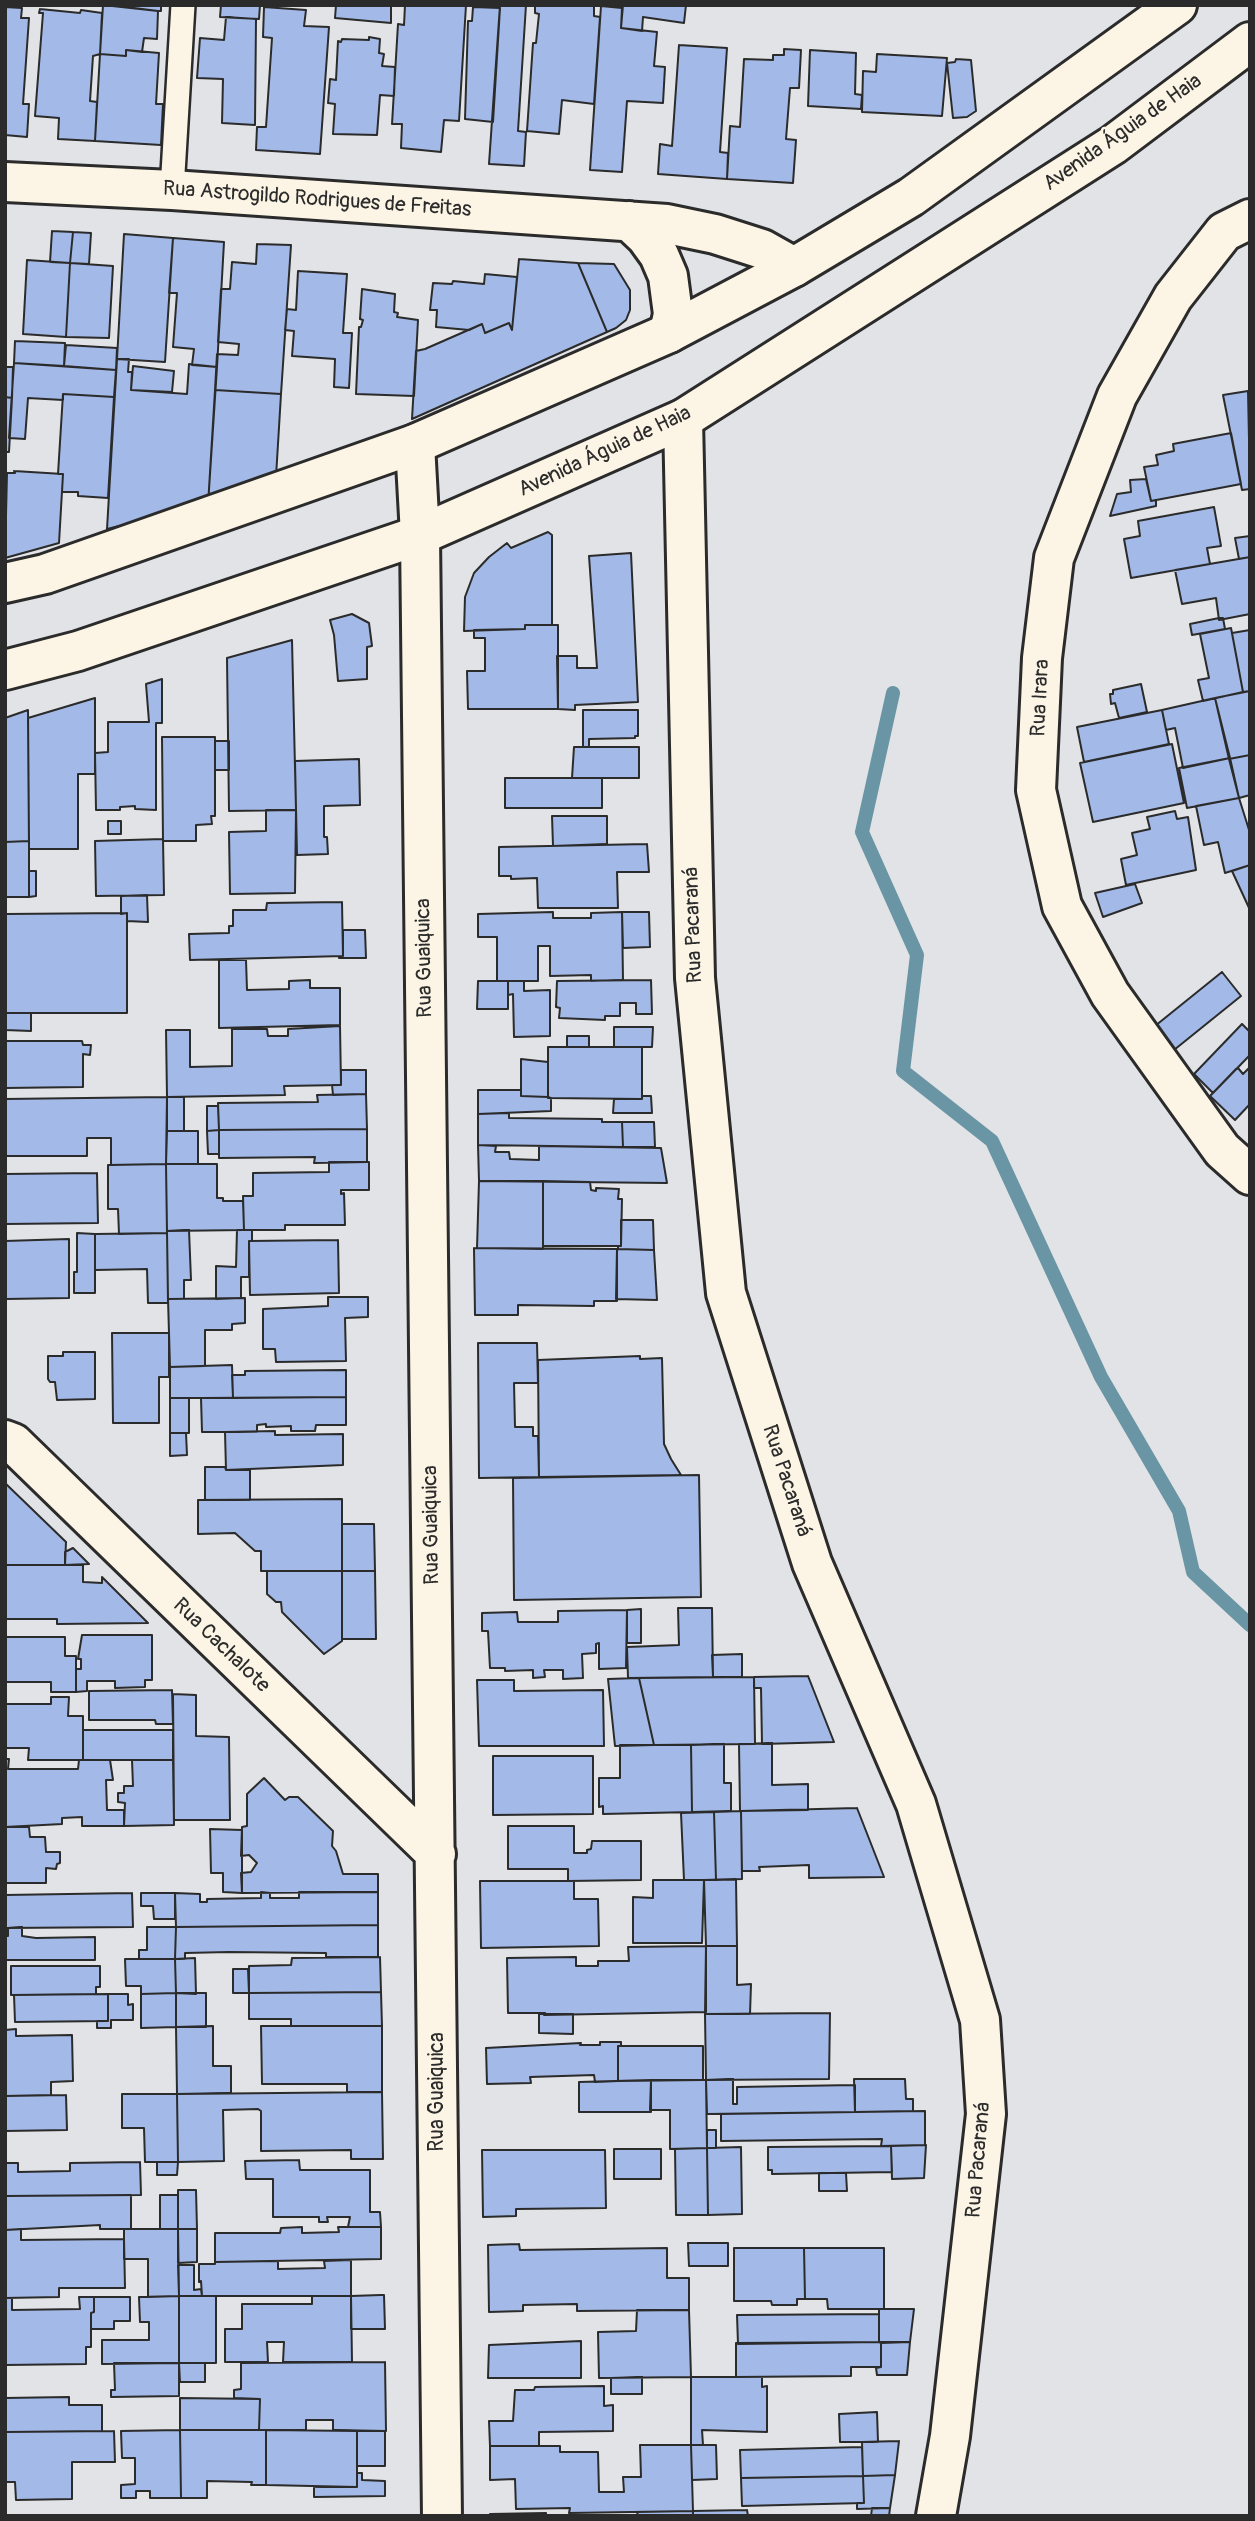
<!DOCTYPE html>
<html>
<head>
<meta charset="utf-8">
<style>
	body { margin:0 }
	#map { position:relative; width:1255px; height:2521px; overflow:hidden; background:#e1e3e6; font-family:Pangolin,sans-serif }
	canvas { display:block }
	.frame { position:absolute; inset:0; border:7px solid #2b2b2b; pointer-events:none }
</style>
</head>
<body>
<div id="map">
<canvas width="1255" height="2521"></canvas>
<div class="frame"></div>
</div>
<script>
const context = document.querySelector('canvas').getContext('2d');
context.lineJoin = 'round';
function toPath(rows) {
  const path = new Path2D();
  for (const r of rows) {
    path.moveTo(r[0], r[1]);
    for (let i = 2; i < r.length; i += 2) path.lineTo(r[i], r[i + 1]);
  }
  return path;
}
function stroke(path, color, width, dash) {
  context.strokeStyle = color;
  context.lineWidth = width;
  context.lineCap = dash ? 'butt' : 'round';
  context.setLineDash(dash || []);
  context.stroke(path);
}
function fillPath(path, color) {
  context.fillStyle = color;
  context.fill(path, 'evenodd');
}
function label(font, color, halo, rows, align = 'center') {
  context.font = font + ' Pangolin,sans-serif';
  context.lineWidth = 5;
  context.setLineDash([]);
  context.textBaseline = 'middle';
  context.strokeStyle = halo;
  context.fillStyle = color;
  for (const [text, x, y, turn = 0] of rows) {
    context.save();
    context.translate(x, y);
    context.rotate((+turn || 0) * Math.PI / 180);
    context.textAlign = isNaN(turn) ? turn : align;
    if (halo) context.strokeText(text, 0, 0);
    context.fillText(text, 0, 0);
    context.restore();
  }
}
const stream = toPath([
	[893,693,862,832,917,955,903,1071,992,1141,1101,1377,1179,1511,1193,1572,1250,1625]
]);
const building = toPath([
	[103,5,158,11,157,39,144,38,142,52,126,50,126,56,100,54,103,5],
	[110,5,161,5,161,11,158,11,110,5],
	[221,5,260,5,259,19,220,17,221,5],
	[336,5,391,5,391,23,335,18,336,5],
	[405,5,466,5,459,121,444,120,441,152,401,148,402,124,392,124,398,24,404,25,405,5],
	[500,5,526,5,518,131,526,132,524,166,489,164,500,5],
	[535,5,594,5,594,16,600,17,594,104,562,100,559,134,527,131,533,43,536,43,539,14,535,13,535,5],
	[623,5,686,5,684,23,643,17,642,31,621,28,623,5],
	[601,6,622,8,621,28,657,32,654,66,665,67,663,103,627,101,622,172,590,170,601,6],
	[5,7,22,8,21,18,29,18,23,104,29,104,27,137,5,135,5,7],
	[264,7,306,10,304,26,329,27,320,154,256,150,257,127,266,127,272,38,263,37,264,7],
	[473,7,500,8,493,122,465,119,468,21,472,21,473,7],
	[40,9,80,13,81,10,102,13,100,54,93,56,90,101,97,102,95,141,58,139,59,118,35,116,43,13,39,13,40,9],
	[226,17,256,19,255,125,222,123,223,79,197,78,200,38,224,40,226,17],
	[369,37,380,39,379,53,384,54,382,66,395,67,394,96,380,95,377,135,333,134,335,104,328,103,330,79,336,80,338,41,341,42,342,39,369,40,369,37],
	[679,45,727,48,720,152,728,153,727,179,658,174,660,144,672,146,679,45],
	[784,49,801,50,799,88,790,88,786,139,796,140,793,183,727,179,730,126,740,127,744,59,773,60,773,55,784,55,784,49],
	[126,50,159,53,156,104,163,104,161,145,95,141,100,54,126,56,126,50],
	[810,50,856,53,855,94,862,95,861,109,808,106,810,50],
	[877,54,947,58,942,116,862,112,863,71,876,72,877,54],
	[956,59,971,60,976,111,967,117,953,118,947,63,955,62,956,59],
	[52,231,73,232,70,263,50,262,52,231],
	[73,232,91,233,89,264,70,263,73,232],
	[124,234,173,238,165,362,117,359,124,234],
	[173,238,224,242,217,367,192,365,194,349,173,347,177,293,169,293,173,238],
	[257,244,291,245,281,394,215,390,217,354,238,355,239,344,218,342,221,289,230,289,232,262,256,264,257,244],
	[519,259,578,263,607,332,412,419,416,351,425,349,482,324,485,333,509,323,512,330,519,259],
	[27,260,70,263,66,337,23,334,27,260],
	[70,263,113,266,109,338,66,337,70,263],
	[578,263,614,264,630,290,630,310,626,320,616,328,607,332,578,263],
	[298,271,347,274,343,333,352,333,349,388,334,387,335,359,292,356,294,331,285,330,287,309,296,310,298,271],
	[485,274,517,277,512,330,509,323,485,333,482,324,469,330,436,327,437,310,430,310,433,283,452,284,453,281,484,284,485,274],
	[362,289,395,294,394,312,398,313,397,317,418,320,414,396,356,394,359,327,361,327,363,320,360,319,362,289],
	[15,341,65,343,64,366,14,363,15,341],
	[66,345,117,348,116,370,64,366,66,345],
	[117,359,129,359,128,372,132,372,131,390,187,394,189,364,217,367,208,505,107,529,117,359],
	[14,363,116,370,114,397,63,394,63,400,28,398,25,439,9,438,14,363],
	[133,366,174,371,172,392,131,390,133,366],
	[5,367,13,367,12,398,5,397,5,367],
	[215,390,281,394,276,477,208,505,215,390],
	[1248,391,1250,489,1242,490,1223,395,1248,391],
	[63,394,114,397,108,498,78,496,78,492,62,492,63,474,58,474,63,394],
	[5,397,12,398,9,452,5,452,5,397],
	[1231,433,1241,484,1151,501,1144,467,1158,465,1156,455,1174,451,1173,444,1231,433],
	[14,471,63,474,59,543,5,558,7,473,15,473,14,471],
	[1146,479,1151,501,1156,500,1156,506,1110,516,1117,494,1131,492,1130,480,1146,479],
	[1214,507,1221,546,1207,548,1210,564,1131,578,1124,539,1140,536,1138,521,1214,507],
	[548,532,552,535,552,625,525,625,525,629,464,631,465,597,474,573,489,557,507,543,511,548,548,532],
	[1250,536,1250,557,1239,559,1235,538,1250,536],
	[631,553,638,702,575,705,575,710,558,709,557,656,577,656,577,668,597,668,589,556,631,553],
	[1250,557,1250,614,1219,620,1216,598,1182,604,1175,570,1250,557],
	[352,614,369,623,372,646,367,647,367,679,338,681,334,635,330,620,352,614],
	[1219,618,1223,618,1225,629,1192,635,1190,624,1219,618],
	[525,625,558,625,558,709,468,709,467,671,485,671,485,638,474,638,474,630,525,629,525,625],
	[1231,628,1243,692,1203,701,1198,680,1209,678,1200,634,1231,628],
	[1250,630,1250,691,1243,692,1232,633,1250,630],
	[292,640,296,810,229,811,227,658,292,640],
	[162,679,162,723,156,723,156,810,135,809,135,806,120,807,120,810,96,810,95,753,108,752,108,722,149,722,146,684,162,679],
	[1141,684,1147,712,1119,718,1115,703,1111,704,1110,694,1113,694,1113,690,1141,684],
	[1250,691,1250,755,1229,759,1215,698,1250,691],
	[95,698,95,774,78,774,78,849,29,849,28,718,95,698],
	[1215,698,1230,758,1183,768,1175,728,1166,730,1162,710,1215,698],
	[28,710,29,841,5,842,5,718,28,710],
	[583,710,638,710,638,736,635,736,635,738,589,739,589,747,583,747,583,710],
	[1162,710,1169,744,1084,762,1077,727,1162,710],
	[162,737,215,737,215,816,211,816,212,824,196,825,196,841,163,841,162,737],
	[215,741,229,741,229,770,215,770,215,741],
	[1172,744,1184,803,1093,822,1080,763,1172,744],
	[574,747,639,747,639,778,572,778,574,747],
	[1250,755,1250,795,1239,798,1229,759,1250,755],
	[1230,758,1239,798,1187,808,1179,768,1230,758],
	[359,759,360,805,324,806,324,837,327,837,328,854,297,855,295,761,359,759],
	[505,778,602,778,602,808,505,808,505,778],
	[1239,798,1250,833,1250,865,1225,873,1218,842,1204,845,1196,806,1239,798],
	[266,810,296,810,295,893,230,894,229,832,266,831,266,810],
	[1175,811,1177,819,1188,817,1196,870,1126,885,1121,859,1137,855,1132,833,1150,829,1147,817,1175,811],
	[552,816,607,816,607,844,553,846,552,816],
	[108,821,121,821,121,834,108,834,108,821],
	[163,839,164,895,96,896,95,841,163,839],
	[29,841,29,897,5,897,5,842,29,841],
	[647,844,649,872,617,872,618,908,538,908,537,878,511,879,511,876,499,876,499,847,647,844],
	[1250,865,1250,910,1232,871,1250,865],
	[29,871,36,871,36,896,29,897,29,871],
	[1135,884,1142,903,1103,917,1095,893,1135,884],
	[147,895,148,922,127,921,127,913,121,914,121,896,147,895],
	[342,902,343,956,190,960,189,934,229,933,229,926,233,926,233,910,266,910,267,903,342,902],
	[553,912,553,918,591,918,591,913,622,912,623,980,591,981,591,975,550,976,550,946,538,946,538,981,497,981,497,937,478,937,478,914,553,912],
	[622,912,649,912,650,947,623,948,622,912],
	[127,913,127,1013,5,1013,5,914,127,913],
	[343,930,365,930,366,958,339,958,343,956,343,930],
	[219,960,246,960,247,990,289,989,289,981,310,980,310,988,340,988,340,1025,219,1028,219,960],
	[1222,972,1241,996,1174,1050,1155,1026,1222,972],
	[651,980,652,1014,636,1014,636,1003,620,1003,620,1016,605,1016,605,1020,559,1018,560,1008,556,1007,557,981,651,980],
	[478,981,508,981,508,1009,477,1009,478,981],
	[508,981,524,981,524,991,550,990,550,1036,514,1037,513,994,508,995,508,981],
	[5,1013,31,1013,31,1031,5,1030,5,1013],
	[1242,1024,1250,1032,1250,1055,1213,1093,1194,1074,1242,1024],
	[340,1026,341,1085,284,1086,285,1095,167,1097,166,1030,190,1030,190,1067,232,1066,232,1029,267,1029,268,1036,288,1036,288,1029,340,1026],
	[614,1027,653,1027,652,1047,614,1047,614,1027],
	[567,1036,589,1036,589,1047,567,1047,567,1036],
	[5,1041,82,1041,83,1045,91,1045,90,1055,83,1054,83,1087,5,1088,5,1041],
	[548,1047,642,1047,642,1099,548,1098,548,1047],
	[521,1059,548,1062,548,1097,521,1096,521,1059],
	[1250,1067,1250,1104,1235,1120,1210,1096,1236,1069,1238,1068,1243,1074,1250,1067],
	[341,1070,366,1070,366,1094,333,1095,332,1085,341,1085,341,1070],
	[478,1090,521,1090,521,1096,548,1097,551,1098,551,1111,478,1114,478,1090],
	[366,1094,367,1129,219,1130,218,1103,318,1102,317,1095,366,1094],
	[642,1096,651,1096,652,1113,613,1113,614,1099,642,1099,642,1096],
	[167,1097,184,1097,184,1131,167,1131,167,1097],
	[167,1097,166,1164,111,1165,111,1138,87,1138,87,1156,6,1156,5,1166,5,1099,167,1097],
	[207,1106,218,1106,219,1130,207,1131,207,1106],
	[509,1113,509,1118,602,1119,602,1122,622,1122,623,1147,478,1145,478,1114,509,1113],
	[622,1122,654,1122,655,1147,623,1147,622,1122],
	[367,1129,367,1162,314,1163,315,1157,219,1158,219,1130,367,1129],
	[219,1130,219,1154,208,1154,207,1131,219,1130],
	[167,1131,198,1131,198,1164,166,1164,167,1131],
	[478,1145,496,1146,495,1152,509,1152,510,1159,539,1160,539,1146,661,1148,667,1183,479,1181,478,1145],
	[329,1162,369,1162,369,1190,341,1190,341,1194,344,1193,345,1225,285,1225,285,1230,244,1230,243,1196,253,1196,253,1173,329,1172,329,1162],
	[166,1164,217,1164,217,1198,223,1198,223,1201,243,1201,244,1230,167,1231,166,1164],
	[166,1164,167,1233,119,1234,118,1209,108,1209,108,1165,166,1164],
	[97,1173,98,1223,5,1224,5,1174,97,1173],
	[479,1181,543,1181,543,1249,477,1248,479,1181],
	[543,1181,590,1182,591,1190,596,1191,596,1188,619,1189,618,1199,622,1199,621,1246,543,1246,543,1181],
	[621,1220,653,1220,654,1250,618,1249,618,1246,621,1246,621,1220],
	[189,1230,191,1280,184,1280,184,1299,168,1299,167,1231,189,1230],
	[237,1230,252,1230,252,1241,249,1241,249,1277,241,1277,241,1298,216,1299,216,1266,236,1267,237,1230],
	[77,1233,95,1234,95,1293,74,1293,74,1272,77,1272,77,1233],
	[167,1233,168,1303,148,1303,147,1269,95,1270,95,1234,167,1233],
	[69,1239,69,1298,5,1299,5,1241,69,1239],
	[338,1240,339,1293,250,1295,249,1241,338,1240],
	[474,1248,617,1249,617,1301,594,1301,594,1306,518,1305,518,1315,475,1315,474,1248],
	[617,1249,654,1250,657,1300,616,1299,617,1249],
	[328,1297,368,1297,368,1317,345,1318,346,1361,276,1362,275,1349,263,1349,263,1309,328,1306,328,1297],
	[245,1298,245,1323,232,1324,232,1330,205,1330,205,1366,170,1367,168,1299,245,1298],
	[112,1333,169,1333,169,1377,159,1377,159,1423,113,1423,112,1333],
	[478,1343,537,1343,538,1383,514,1383,515,1427,533,1427,533,1436,538,1436,539,1477,479,1478,478,1343],
	[63,1352,95,1352,95,1399,57,1400,55,1382,50,1382,48,1379,48,1356,63,1356,63,1352],
	[640,1356,640,1359,662,1358,664,1444,671,1459,681,1475,539,1477,538,1360,640,1356],
	[232,1365,233,1398,170,1398,170,1367,232,1365],
	[346,1370,346,1397,233,1398,232,1375,245,1375,245,1371,346,1370],
	[346,1397,346,1425,316,1425,315,1431,291,1431,291,1426,266,1427,266,1424,257,1425,257,1432,202,1432,201,1398,346,1397],
	[170,1398,189,1398,189,1433,170,1433,170,1398],
	[275,1431,275,1435,343,1434,343,1465,226,1470,225,1432,275,1431],
	[170,1433,186,1433,187,1455,170,1456,170,1433],
	[205,1467,225,1467,226,1470,250,1470,250,1500,205,1500,205,1467],
	[699,1475,701,1597,514,1600,513,1478,699,1475],
	[5,1483,66,1542,65,1565,5,1565,5,1483],
	[342,1499,342,1571,261,1571,261,1551,255,1551,235,1533,198,1534,198,1500,342,1499],
	[342,1524,374,1524,375,1571,342,1571,342,1524],
	[73,1548,89,1564,65,1565,65,1552,73,1548],
	[5,1565,83,1565,83,1582,102,1583,102,1577,148,1623,57,1624,57,1619,5,1619,5,1565],
	[267,1571,342,1571,342,1641,324,1654,282,1612,281,1602,276,1602,267,1594,267,1571],
	[342,1571,375,1571,376,1639,342,1639,342,1571],
	[678,1608,712,1608,713,1677,628,1678,627,1647,679,1645,678,1608],
	[641,1609,641,1643,627,1643,627,1610,641,1609],
	[627,1610,626,1668,599,1669,599,1643,596,1644,596,1653,582,1654,583,1678,563,1679,563,1670,544,1670,545,1677,533,1678,533,1670,505,1671,505,1668,490,1668,488,1631,482,1631,482,1613,517,1612,518,1622,558,1622,558,1611,627,1610],
	[82,1635,152,1635,152,1680,145,1680,145,1687,115,1688,115,1681,87,1681,87,1691,76,1692,76,1669,81,1669,81,1659,78,1659,82,1635],
	[5,1637,65,1637,65,1656,76,1656,76,1692,51,1692,51,1682,5,1682,5,1637],
	[742,1654,742,1677,713,1677,712,1655,742,1654],
	[808,1676,834,1742,762,1744,761,1688,754,1688,754,1677,808,1676],
	[754,1677,755,1744,654,1745,639,1678,754,1677],
	[639,1678,654,1745,615,1746,608,1679,639,1678],
	[477,1680,514,1680,514,1691,603,1690,604,1746,479,1746,477,1680],
	[172,1690,173,1724,156,1724,155,1720,89,1720,89,1691,172,1690],
	[173,1694,196,1695,196,1736,229,1737,230,1820,174,1820,173,1694],
	[51,1697,69,1697,68,1716,83,1716,83,1760,28,1760,29,1748,5,1748,5,1704,51,1704,51,1697],
	[83,1730,173,1730,173,1760,83,1760,83,1730],
	[772,1743,772,1785,808,1784,808,1810,740,1811,739,1744,772,1743],
	[724,1744,724,1783,731,1783,731,1811,692,1812,691,1745,724,1744],
	[620,1745,691,1745,692,1812,603,1814,603,1806,599,1807,599,1778,620,1778,620,1745],
	[493,1756,593,1756,593,1814,493,1815,493,1756],
	[5,1759,9,1759,8,1769,78,1769,79,1760,110,1760,113,1780,106,1780,107,1810,124,1810,124,1826,82,1826,82,1817,62,1818,62,1824,5,1827,5,1759],
	[132,1760,173,1760,174,1825,124,1826,125,1803,118,1802,118,1793,124,1793,124,1786,133,1786,132,1760],
	[264,1778,285,1800,289,1797,298,1797,333,1831,332,1846,336,1851,343,1874,378,1874,378,1892,242,1893,241,1873,251,1872,257,1863,249,1855,241,1856,242,1827,247,1826,247,1794,264,1778],
	[857,1808,884,1877,809,1878,809,1865,759,1867,760,1871,742,1871,741,1811,857,1808],
	[741,1811,742,1879,716,1880,714,1812,741,1811],
	[714,1812,716,1880,684,1880,681,1813,714,1812],
	[508,1826,574,1826,574,1853,587,1853,587,1850,591,1849,592,1841,641,1841,641,1880,568,1881,568,1869,508,1869,508,1826],
	[5,1827,29,1827,30,1837,45,1837,46,1852,60,1852,60,1863,57,1864,56,1869,46,1868,46,1883,5,1883,5,1827],
	[210,1829,242,1830,242,1893,223,1892,223,1873,211,1873,210,1829],
	[736,1879,737,1946,706,1946,704,1880,736,1879],
	[653,1880,704,1880,702,1943,633,1943,633,1897,653,1898,653,1880],
	[480,1881,574,1881,574,1899,598,1899,599,1946,481,1948,480,1881],
	[261,1892,270,1893,270,1898,299,1898,299,1892,378,1892,378,1925,176,1927,175,1893,200,1894,200,1902,207,1902,207,1899,261,1898,261,1892],
	[132,1893,133,1927,5,1928,5,1895,132,1893],
	[141,1893,175,1893,175,1919,154,1919,153,1906,141,1906,141,1893],
	[378,1925,378,1957,326,1957,326,1953,229,1952,185,1953,185,1959,175,1959,176,1927,378,1925],
	[22,1927,22,1936,36,1938,95,1937,95,1960,5,1960,5,1936,8,1936,8,1928,22,1927],
	[147,1927,176,1927,175,1959,139,1959,139,1950,147,1950,147,1927],
	[706,1946,737,1946,737,1985,751,1984,750,2014,705,2014,706,1946],
	[706,1946,706,2012,544,2015,545,2013,508,2013,507,1958,576,1957,576,1966,598,1966,598,1961,629,1961,628,1947,706,1946],
	[380,1957,381,1992,249,1993,249,1966,291,1965,292,1958,380,1957],
	[195,1958,196,1994,176,1993,175,1959,195,1958],
	[125,1959,175,1959,176,1993,141,1994,141,1986,126,1986,125,1959],
	[11,1966,100,1966,100,1987,96,1987,96,1994,11,1995,11,1966],
	[233,1969,248,1969,249,1993,233,1993,233,1969],
	[381,1992,382,2026,291,2026,291,2019,249,2019,249,1993,381,1992],
	[176,1993,176,2027,141,2028,141,1994,176,1993],
	[176,1993,206,1993,206,2027,176,2027,176,1993],
	[108,1994,108,2021,15,2022,14,1995,108,1994],
	[108,1994,128,1994,128,2005,133,2004,133,2020,111,2020,111,2028,97,2028,97,2021,108,2021,108,1994],
	[830,2013,829,2079,706,2080,705,2014,830,2013],
	[539,2014,573,2014,573,2034,539,2033,539,2014],
	[213,2026,213,2066,231,2066,231,2093,177,2094,176,2027,213,2026],
	[261,2026,382,2026,382,2092,347,2092,347,2084,262,2084,261,2026],
	[16,2029,16,2036,72,2035,73,2081,51,2082,51,2095,5,2096,5,2030,16,2029],
	[600,2042,621,2042,621,2046,618,2046,618,2081,595,2082,594,2075,530,2077,531,2083,487,2084,486,2048,581,2043,580,2045,600,2045,600,2042],
	[618,2046,703,2046,703,2080,618,2081,618,2046],
	[733,2079,733,2104,737,2104,737,2087,855,2085,855,2112,707,2114,706,2080,733,2079],
	[854,2079,905,2079,906,2099,913,2099,913,2111,855,2112,854,2079],
	[651,2080,651,2112,579,2112,579,2082,651,2080],
	[651,2080,706,2080,707,2148,670,2149,670,2110,650,2110,651,2080],
	[382,2092,383,2159,351,2159,351,2150,261,2151,261,2111,258,2109,223,2110,224,2161,178,2162,177,2094,382,2092],
	[122,2094,177,2094,178,2162,145,2162,144,2128,122,2128,122,2094],
	[66,2095,67,2130,5,2131,5,2096,66,2095],
	[925,2111,925,2145,881,2146,882,2139,721,2141,721,2114,925,2111],
	[707,2130,716,2130,716,2148,707,2148,707,2130],
	[926,2145,924,2178,892,2179,891,2146,926,2145],
	[891,2146,892,2172,772,2174,772,2170,768,2170,768,2147,891,2146],
	[741,2147,742,2214,708,2215,707,2148,741,2147],
	[707,2148,708,2215,676,2215,675,2149,707,2148],
	[614,2149,661,2149,661,2179,614,2179,614,2149],
	[482,2150,605,2150,606,2208,516,2209,516,2216,483,2217,482,2150],
	[299,2160,300,2170,370,2170,370,2212,380,2212,381,2227,348,2227,350,2217,327,2217,328,2222,319,2222,319,2217,273,2217,273,2179,246,2179,245,2161,299,2160],
	[140,2162,141,2195,5,2196,5,2163,18,2163,18,2172,70,2171,70,2163,140,2162],
	[157,2162,178,2162,177,2175,157,2175,157,2162],
	[819,2173,846,2173,847,2191,819,2191,819,2173],
	[178,2190,196,2190,197,2229,178,2229,178,2190],
	[131,2195,131,2229,100,2229,100,2225,5,2230,5,2196,131,2195],
	[160,2195,178,2195,178,2229,160,2229,160,2195],
	[302,2227,302,2233,339,2232,338,2227,381,2227,381,2259,215,2262,215,2233,280,2233,281,2228,302,2227],
	[21,2229,21,2240,124,2239,125,2288,59,2288,59,2297,5,2298,5,2230,21,2229],
	[124,2229,178,2229,179,2296,148,2297,148,2259,124,2259,124,2229],
	[178,2229,197,2229,197,2262,178,2263,178,2229],
	[688,2243,728,2243,728,2266,689,2266,688,2243],
	[519,2244,520,2250,667,2248,667,2278,689,2278,689,2310,577,2311,577,2304,523,2305,523,2311,489,2312,488,2245,519,2244],
	[734,2248,804,2248,805,2299,797,2299,797,2305,772,2305,771,2301,734,2301,734,2248],
	[804,2248,884,2248,884,2309,828,2309,827,2299,805,2299,804,2248],
	[351,2260,351,2296,202,2296,201,2281,199,2282,199,2264,215,2264,215,2262,278,2261,278,2269,325,2268,324,2261,351,2260],
	[178,2265,194,2265,194,2290,201,2289,202,2296,179,2296,178,2265],
	[381,2295,384,2295,385,2329,351,2329,351,2296,381,2295],
	[179,2296,179,2363,102,2364,102,2340,149,2340,149,2322,140,2322,139,2297,179,2296],
	[179,2296,216,2296,216,2363,179,2363,179,2296],
	[312,2296,351,2296,352,2362,283,2362,284,2342,267,2342,268,2362,225,2362,225,2329,242,2329,242,2304,312,2304,312,2296],
	[79,2297,94,2297,94,2312,91,2313,91,2347,86,2347,86,2364,5,2365,5,2298,12,2298,12,2310,80,2309,79,2297],
	[94,2297,130,2297,130,2321,114,2321,114,2329,91,2329,91,2313,94,2312,94,2297],
	[879,2309,914,2309,910,2342,879,2342,879,2309],
	[637,2310,689,2310,691,2377,599,2378,598,2332,636,2331,637,2310],
	[879,2314,879,2342,738,2344,737,2315,879,2314],
	[581,2341,581,2378,488,2378,489,2345,581,2341],
	[879,2342,881,2343,881,2367,851,2367,851,2376,736,2377,736,2343,879,2342],
	[910,2342,907,2375,877,2375,876,2368,881,2367,881,2343,910,2342],
	[385,2362,386,2431,333,2430,333,2420,306,2420,306,2430,259,2430,260,2399,234,2398,234,2390,241,2389,241,2363,385,2362],
	[114,2363,179,2363,179,2396,111,2397,111,2390,115,2390,114,2363],
	[179,2363,205,2363,205,2382,180,2382,179,2363],
	[642,2377,642,2394,611,2394,611,2378,642,2377],
	[691,2377,762,2377,762,2387,767,2386,767,2432,702,2430,703,2445,691,2445,691,2377],
	[604,2386,604,2406,613,2405,613,2431,539,2432,539,2446,490,2446,489,2421,513,2421,515,2390,534,2390,535,2387,604,2386],
	[69,2397,69,2405,102,2405,102,2431,5,2432,5,2398,69,2397],
	[180,2398,260,2399,259,2430,180,2430,180,2398],
	[877,2412,878,2442,840,2442,839,2414,877,2412],
	[180,2430,266,2430,266,2485,251,2485,252,2482,207,2481,207,2498,181,2498,180,2430],
	[180,2430,181,2498,150,2498,150,2491,136,2491,136,2498,121,2498,121,2485,135,2484,135,2458,122,2458,121,2431,180,2430],
	[266,2430,357,2431,357,2487,266,2485,266,2430],
	[114,2431,115,2462,72,2462,72,2499,16,2500,15,2482,5,2482,5,2432,114,2431],
	[357,2431,385,2431,385,2466,357,2466,357,2431],
	[899,2441,895,2475,863,2476,862,2442,899,2441],
	[640,2445,691,2445,693,2511,569,2513,570,2508,516,2509,515,2479,490,2480,490,2446,560,2446,560,2452,598,2452,599,2492,624,2492,623,2477,641,2477,640,2445],
	[691,2445,716,2445,717,2479,692,2480,691,2445],
	[862,2447,863,2476,741,2478,740,2450,862,2447],
	[357,2473,362,2473,362,2480,385,2481,385,2496,314,2497,314,2487,357,2487,357,2473],
	[895,2475,890,2508,857,2509,857,2503,864,2503,863,2476,895,2475],
	[863,2476,864,2503,742,2506,741,2478,863,2476],
	[872,2508,890,2508,889,2516,871,2516,872,2508],
	[747,2510,748,2516,693,2516,693,2511,747,2510],
	[693,2511,693,2516,638,2516,637,2512,693,2511],
	[546,2513,546,2516,490,2516,490,2514,546,2513]
]);
const lane = toPath([
	[172,190,183,5]
]);
const street = toPath([
	[5,182,172,190,667,224,715,234,762,249,794,267],
	[1250,219,1224,232,1173,297,1117,396,1054,558,1042,658,1036,790,1062,906,1110,994,1222,1150,1250,1175],
	[629,221,646,237,659,255,668,276,673,314,669,333],
	[683,419,695,978,726,1293,812,1563,916,1804,980,2020,986,2114,950,2436,936,2516],
	[415,444,420,535,442,2516],
	[5,1440,13,1443,436,1854]
]);
const secondary = toPath([
	[5,583,45,574,415,444,669,333,794,267,911,197,1177,5],
	[5,670,78,651,420,535,683,419,1113,145,1250,42]
]);
const streetNames = [
	["Avenida Águia de Haia",1123,133,-35],
	["Rua Astrogildo Rodrigues de Freitas",317,200,4],
	["Avenida Águia de Haia",605,452,-25],
	["Rua Irara",1041,698,-87],
	["Rua Pacaraná",694,925,-92],
	["Rua Guaiquica",425,958,-91],
	["Rua Pacaraná",786,1481,72],
	["Rua Guaiquica",432,1525,-91],
	["Rua Cachalote",221,1646,44],
	["Rua Guaiquica",438,2092,-90],
	["Rua Pacaraná",979,2160,-85]
];
stroke(stream, '#6995a4', 14);
fillPath(building, '#a3bae8');
stroke(building, '#2b2b2b', 2);
stroke(lane, '#2b2b2b', 28);
stroke(street, '#2b2b2b', 44);
stroke(secondary, '#2b2b2b', 44);
stroke(lane, '#fcf5e5', 23);
stroke(street, '#fcf5e5', 38);
stroke(secondary, '#fcf5e5', 38);
label('21px', '#2b2b2b', '#fcf5e5', streetNames);
</script>
</body>
</html>
